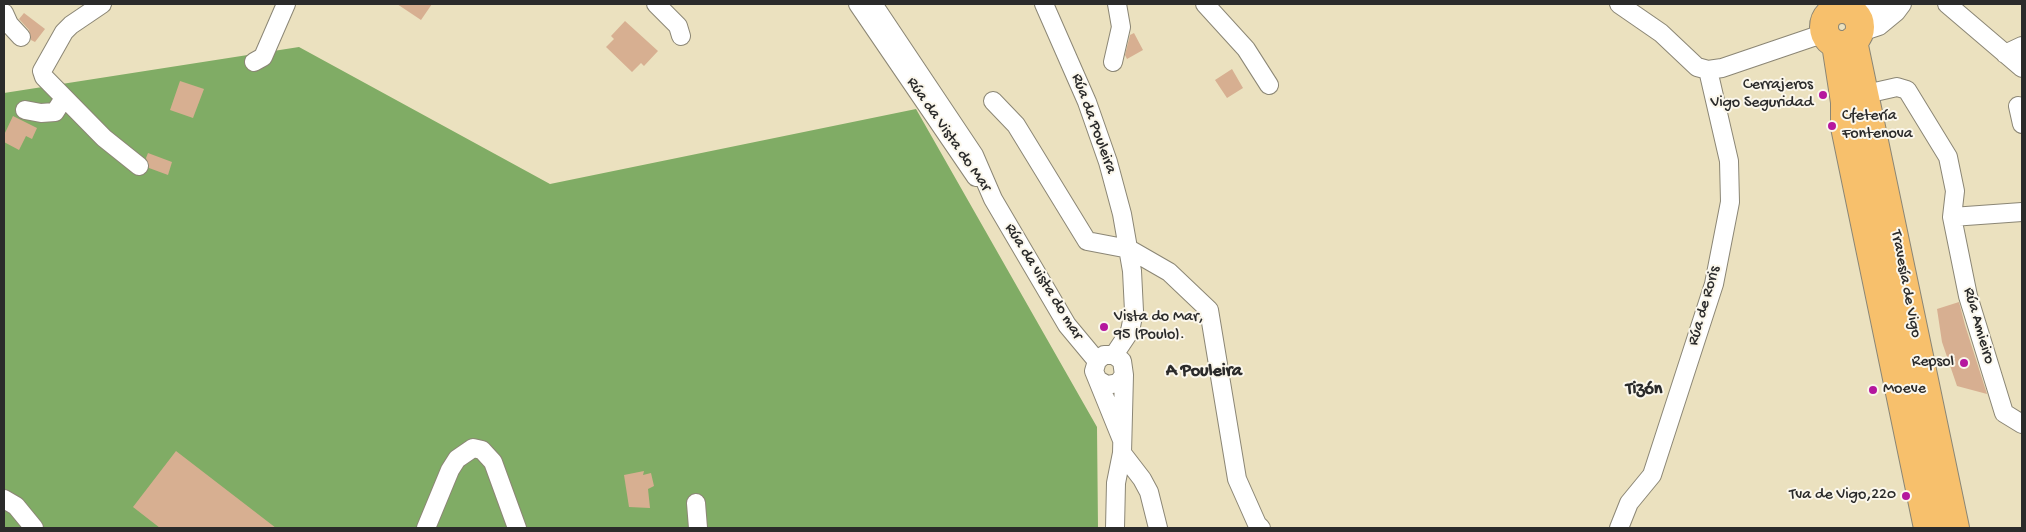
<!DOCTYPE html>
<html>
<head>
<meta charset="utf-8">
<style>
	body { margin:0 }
	#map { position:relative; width:2026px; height:532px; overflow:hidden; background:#ebe1bf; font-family:"Gochi Hand",sans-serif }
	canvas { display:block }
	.frame { position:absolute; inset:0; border:5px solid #2b2b2b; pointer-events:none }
</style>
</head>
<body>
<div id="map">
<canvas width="2026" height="532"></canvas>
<div class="frame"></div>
</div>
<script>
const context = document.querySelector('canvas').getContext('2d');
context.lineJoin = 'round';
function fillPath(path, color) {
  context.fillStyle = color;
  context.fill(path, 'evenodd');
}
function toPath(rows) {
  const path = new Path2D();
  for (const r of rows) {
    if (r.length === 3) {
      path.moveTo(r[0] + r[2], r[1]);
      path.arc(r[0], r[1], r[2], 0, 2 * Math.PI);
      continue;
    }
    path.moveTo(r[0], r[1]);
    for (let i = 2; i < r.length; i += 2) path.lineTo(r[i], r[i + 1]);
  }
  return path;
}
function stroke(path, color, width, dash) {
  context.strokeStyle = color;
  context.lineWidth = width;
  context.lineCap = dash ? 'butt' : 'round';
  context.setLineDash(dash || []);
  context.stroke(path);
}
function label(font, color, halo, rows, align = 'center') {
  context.font = font + ' "Gochi Hand",sans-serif';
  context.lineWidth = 4;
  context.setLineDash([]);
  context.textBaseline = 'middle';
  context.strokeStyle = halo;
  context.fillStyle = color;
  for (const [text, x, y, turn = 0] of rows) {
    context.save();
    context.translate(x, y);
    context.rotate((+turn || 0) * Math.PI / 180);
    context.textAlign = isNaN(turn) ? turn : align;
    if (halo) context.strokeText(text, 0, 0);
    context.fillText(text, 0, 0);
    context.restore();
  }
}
const forest = toPath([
	[299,47,550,184,916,109,1097,427,1098,528,4,528,4,93]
]);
const building = toPath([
	[397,4,432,4,421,20],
	[24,13,45,29,35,42,31,40,29,30,19,19],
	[625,21,658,51,644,66,641,63,632,72,606,47,614,39,611,36],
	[1134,33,1143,50,1127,59,1125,55,1130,35],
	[1232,69,1243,88,1227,98,1215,80],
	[180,81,204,89,193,118,170,110],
	[13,116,37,128,32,139,26,136,19,150,4,142,4,135],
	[148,153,172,162,168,175,149,168,146,158],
	[1959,302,1965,325,1987,394,1957,386,1942,342,1937,309],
	[176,451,276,528,160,528,133,507],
	[644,471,643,475,651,473,654,486,648,489,650,508,629,507,624,475]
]);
const street = toPath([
	[102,4,71,25,64,32,42,71,44,77,104,138,139,166],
	[656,4,678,26,681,36],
	[858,4,976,177],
	[873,4,974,155,993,199,1067,325,1097,361],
	[1044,4,1087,102,1108,162,1122,214,1132,271,1134,311,1130,331,1114,355],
	[1205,4,1246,49,1269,85],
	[1619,4,1661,33,1697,67,1708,70,1722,68,1825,33],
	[1947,4,2022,68],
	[4,13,9,24,21,37],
	[1855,16,1891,4,1900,4],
	[1858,33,1879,26,1896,12,1902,4],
	[2005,54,2022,46],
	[254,62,263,57,286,4],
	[1113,62,1121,27,1117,4],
	[1866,94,1897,87,1907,90,1948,157,1955,191,1952,217,1968,296,2004,413,2022,424],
	[993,101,1016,125,1087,241,1129,249,1169,272,1209,310,1237,479,1257,524,1261,528],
	[2018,106,2022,124],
	[25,110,41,113,55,112,64,98],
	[1952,217,2022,212],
	[1098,380,1107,385,1118,383,1124,375,1122,361,1114,355,1104,355,1097,361,1094,371,1122,440],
	[1122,453,1142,479,1149,492,1158,528],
	[4,499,16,506,34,528],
	[696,503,698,528],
	[426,528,450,470,457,459,473,448,482,450,493,462,517,528],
	[1115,528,1116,483,1122,453,1124,375],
	[1619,528,1629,503,1652,475,1714,284,1730,202,1729,161,1708,70]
]);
const primary = toPath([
	[1842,27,18],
	[1853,41,1955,528],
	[1836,44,1845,102,1845,127,1928,528]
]);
const markers = [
	[1823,95,5,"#b5179e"],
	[1832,126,5,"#b5179e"],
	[1104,327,5,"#b5179e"],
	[1964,363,5,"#b5179e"],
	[1873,390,5,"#b5179e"],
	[1906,496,5,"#b5179e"]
];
const poiNames = [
	["Cerrajeros",1813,86],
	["Vigo Seguridad",1813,104],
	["Cfetería",1842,117,"left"],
	["Fontenova",1842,135,"left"],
	["Vista do Mar,",1114,318,"left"],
	["95 (Poulo).",1114,336,"left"],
	["Repsol",1954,363],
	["Moeve",1883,390,"left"],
	["Tva de Vigo,220",1896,496]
];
const streetNames = [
	["Rúa da Pouleira",1093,124,70],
	["Rúa da Vista do Mar",948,135,55],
	["Rúa da vista do mar",1043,282,58],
	["Travesía de Vigo",1905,284,79],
	["Rúa de Roris",1705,306,-74],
	["Rúa Amieiro",1978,326,74]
];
const neighbourhoodNames = [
	["A Pouleira",1204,372],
	["Tizón",1644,390]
];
fillPath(forest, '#80ac65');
fillPath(building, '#d7af91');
stroke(street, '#8b8675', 20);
stroke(primary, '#8b8675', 30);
stroke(street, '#fff', 18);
stroke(primary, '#f7c06c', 28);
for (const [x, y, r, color] of markers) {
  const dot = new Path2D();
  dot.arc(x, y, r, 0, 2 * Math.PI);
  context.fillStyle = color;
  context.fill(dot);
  stroke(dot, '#fbf7ec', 2);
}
label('16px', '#2b2b2b', '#fbf7ec', poiNames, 'right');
label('16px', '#2b2b2b', '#fbf7ec', streetNames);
label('bold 18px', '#2b2b2b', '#fbf7ec', neighbourhoodNames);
</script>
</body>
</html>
